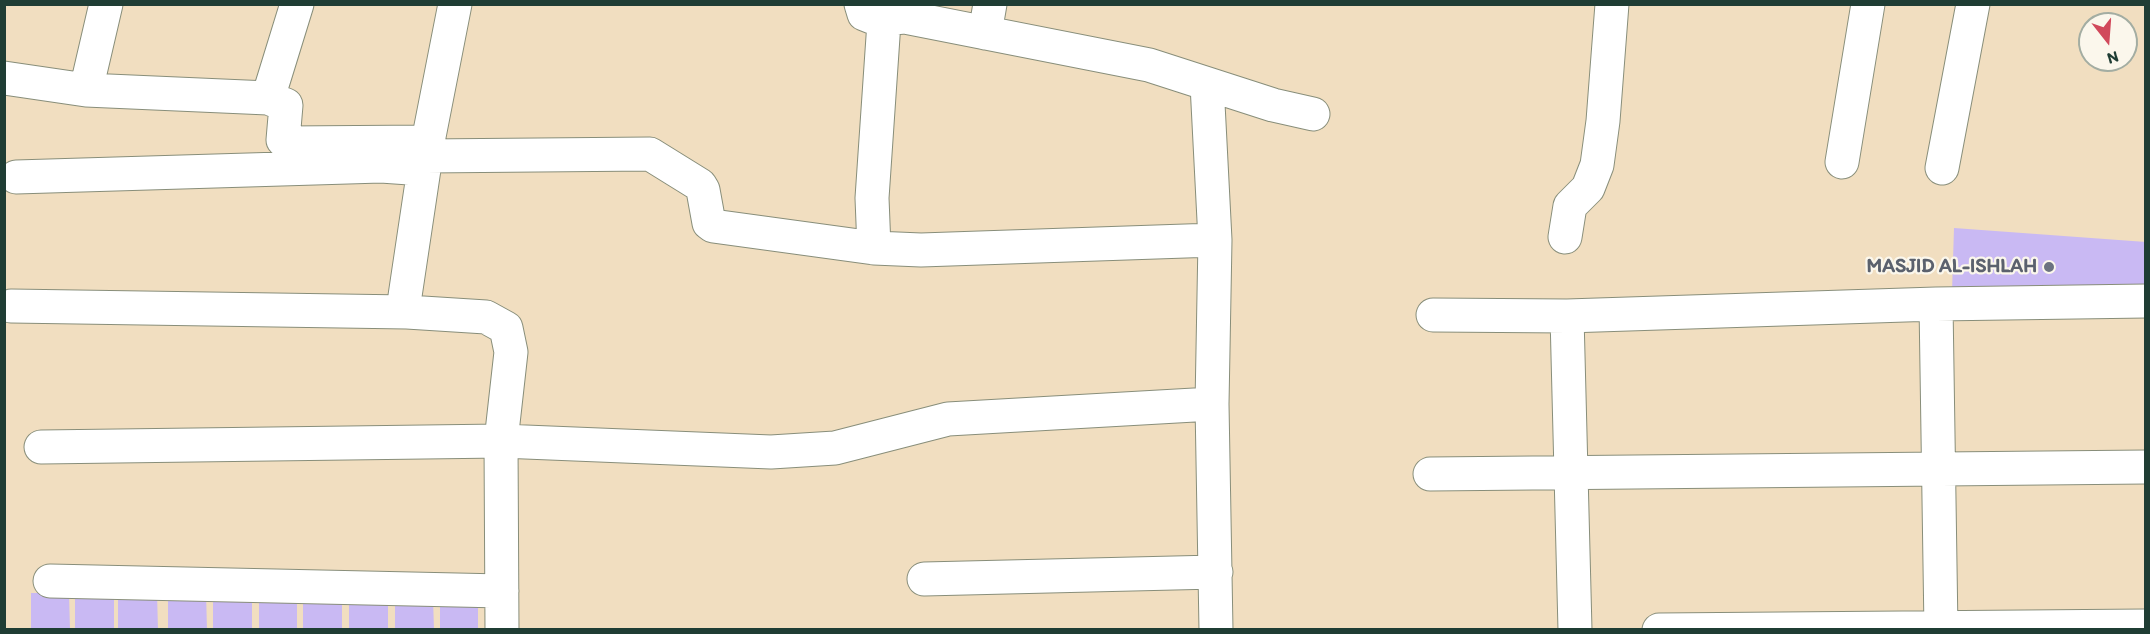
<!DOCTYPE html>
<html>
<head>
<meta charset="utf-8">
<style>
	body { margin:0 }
	#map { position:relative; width:2150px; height:634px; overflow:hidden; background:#f1dec0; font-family:Itim,sans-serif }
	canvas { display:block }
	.frame { position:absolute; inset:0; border:6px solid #1f3d34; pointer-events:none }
	.north { position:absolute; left:2078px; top:12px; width:60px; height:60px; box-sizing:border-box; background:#fbf7ec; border:2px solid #a3ada2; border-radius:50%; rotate:163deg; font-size:16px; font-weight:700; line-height:24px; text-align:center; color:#1f3d34 }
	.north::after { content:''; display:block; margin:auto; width:21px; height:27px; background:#d1495b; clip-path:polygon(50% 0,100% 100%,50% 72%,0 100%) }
</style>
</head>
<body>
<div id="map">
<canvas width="2150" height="634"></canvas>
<div class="frame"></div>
<div class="north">N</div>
</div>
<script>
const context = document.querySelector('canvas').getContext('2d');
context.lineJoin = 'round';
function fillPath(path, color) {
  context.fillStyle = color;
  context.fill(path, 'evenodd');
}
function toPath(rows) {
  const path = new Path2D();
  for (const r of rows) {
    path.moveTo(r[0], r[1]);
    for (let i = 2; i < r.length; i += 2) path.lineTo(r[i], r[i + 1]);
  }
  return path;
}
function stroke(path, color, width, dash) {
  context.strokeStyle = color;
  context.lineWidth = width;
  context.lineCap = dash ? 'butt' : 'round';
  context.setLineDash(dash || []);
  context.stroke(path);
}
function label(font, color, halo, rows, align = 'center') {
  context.font = font + ' Itim,sans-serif';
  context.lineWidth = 4.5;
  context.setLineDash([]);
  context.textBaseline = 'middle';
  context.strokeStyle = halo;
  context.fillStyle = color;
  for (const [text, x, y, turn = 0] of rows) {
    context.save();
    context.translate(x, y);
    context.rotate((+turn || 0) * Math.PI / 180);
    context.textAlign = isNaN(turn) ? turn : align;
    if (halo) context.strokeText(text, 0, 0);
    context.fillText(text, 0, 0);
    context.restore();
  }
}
const building = toPath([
	[1954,228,2146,242,2146,291,1952,292],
	[168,592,206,592,207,630,168,630],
	[31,593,69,593,70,630,31,630],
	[118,593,157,593,158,630,118,630],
	[303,594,342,594,342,630,303,630],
	[114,595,114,630,75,630,75,596],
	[252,596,252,630,213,630,213,597],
	[297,596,297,630,259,630,259,597],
	[388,598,388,630,349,630,349,599],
	[395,598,433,598,434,630,395,630],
	[478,600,478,630,440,630,440,601]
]);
const minor = toPath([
	[861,4,864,14,884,22],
	[884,22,872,198,874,248,921,250,1215,240],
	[884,22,893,18,905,17,1149,65,1273,105,1313,114],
	[985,33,990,4],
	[4,78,86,90,268,98,297,4],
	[1207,84,1215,240,1212,404,1216,630],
	[86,90,106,4],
	[268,98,286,105,283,140,286,143,429,142],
	[426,156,650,154,700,185,703,190,709,223,713,226,874,248],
	[424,162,455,4],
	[1842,162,1868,4],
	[1942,168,1973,4],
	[16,177,381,166,424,169,405,296,407,312],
	[1565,237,1570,206,1588,188,1597,165,1603,121,1612,4],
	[1936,304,1941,630],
	[11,306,407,312,486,317,506,328,511,352,501,441,502,630],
	[1433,315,1567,316,1936,304,2146,301],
	[1567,316,1575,630],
	[41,447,501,441,771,452,835,448,948,419,1212,404],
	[1430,474,2146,467],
	[924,579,1216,572],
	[50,581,502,591],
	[1659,630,2146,626]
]);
const markers = [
	[2049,267,6,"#6b7280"]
];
const worshipNames = [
	["MASJID AL-ISHLAH",2037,267]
];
fillPath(building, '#c9b9f3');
stroke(minor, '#888e7a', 35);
stroke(minor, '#fff', 33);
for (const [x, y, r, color] of markers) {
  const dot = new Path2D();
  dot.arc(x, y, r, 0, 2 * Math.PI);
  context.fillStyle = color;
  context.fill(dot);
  stroke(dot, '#fbf7ec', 2);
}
label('bold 20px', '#5b616d', '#fbf7ec', worshipNames, 'right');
</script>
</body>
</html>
